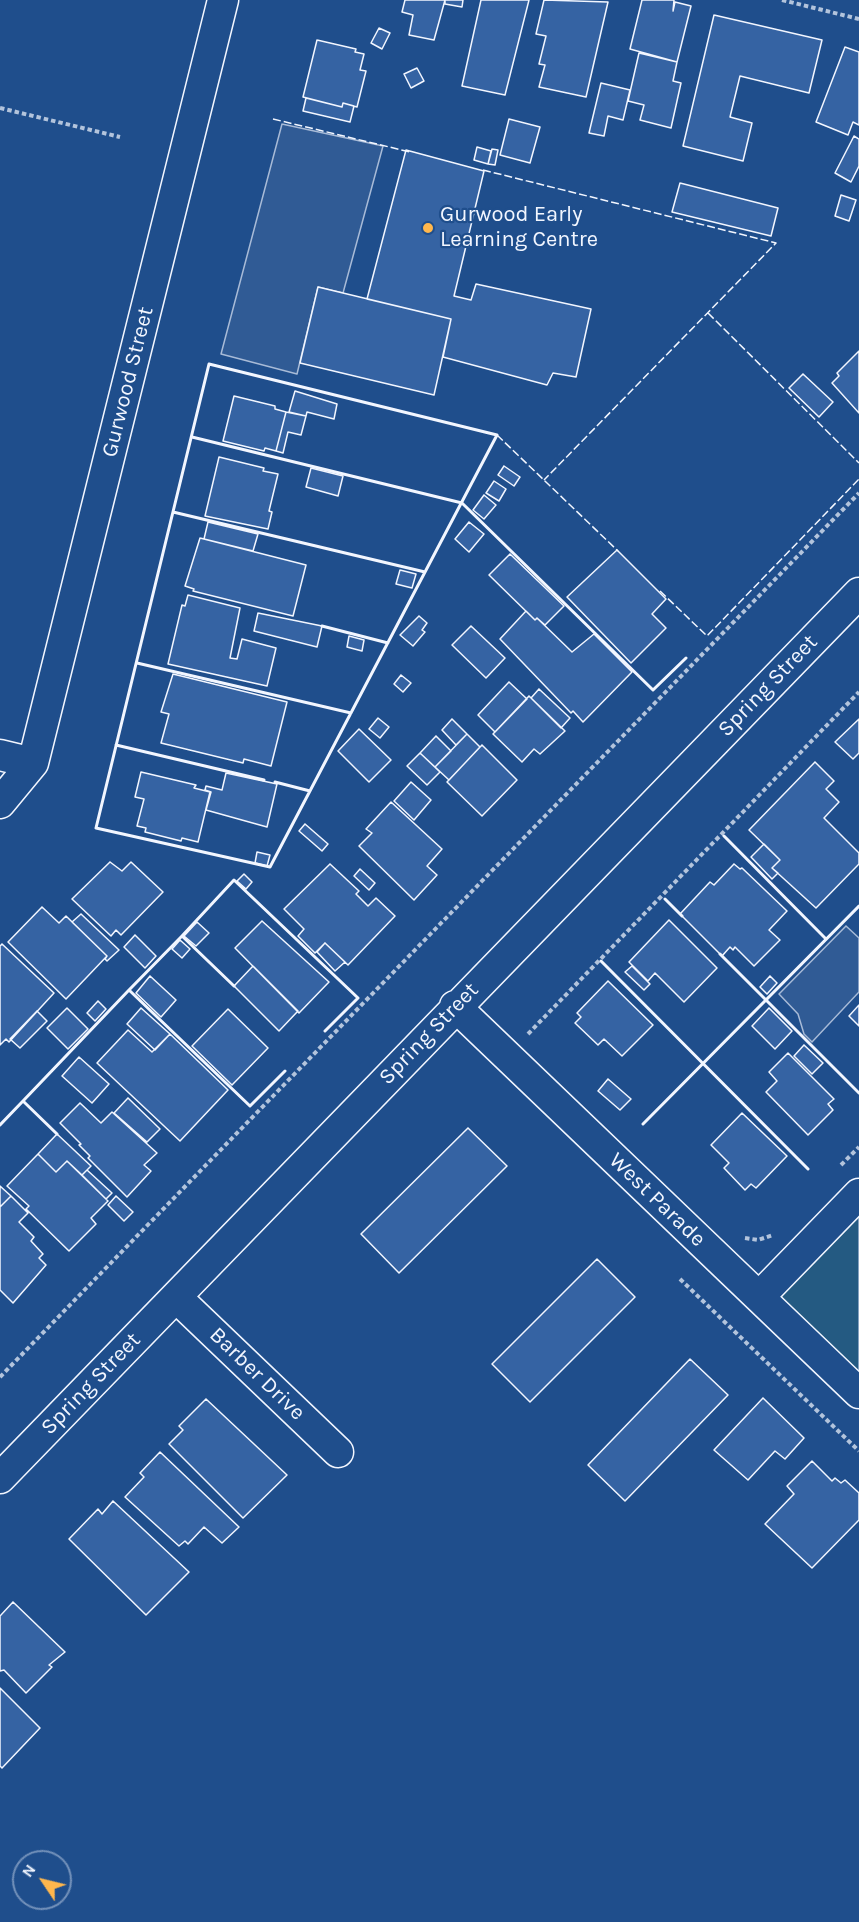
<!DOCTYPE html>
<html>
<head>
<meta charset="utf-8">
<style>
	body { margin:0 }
	#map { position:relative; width:859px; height:1922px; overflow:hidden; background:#1f4e8c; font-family:Karla,sans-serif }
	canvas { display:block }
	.north { position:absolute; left:12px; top:1850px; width:60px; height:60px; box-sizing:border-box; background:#1f4e8c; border:2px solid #7391ba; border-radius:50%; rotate:305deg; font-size:16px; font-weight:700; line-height:24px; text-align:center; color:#f2f6ff }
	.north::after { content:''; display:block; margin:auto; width:21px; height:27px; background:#ffb74d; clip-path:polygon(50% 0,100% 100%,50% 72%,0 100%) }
</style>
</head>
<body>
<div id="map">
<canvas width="859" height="1922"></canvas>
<div class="north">N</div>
</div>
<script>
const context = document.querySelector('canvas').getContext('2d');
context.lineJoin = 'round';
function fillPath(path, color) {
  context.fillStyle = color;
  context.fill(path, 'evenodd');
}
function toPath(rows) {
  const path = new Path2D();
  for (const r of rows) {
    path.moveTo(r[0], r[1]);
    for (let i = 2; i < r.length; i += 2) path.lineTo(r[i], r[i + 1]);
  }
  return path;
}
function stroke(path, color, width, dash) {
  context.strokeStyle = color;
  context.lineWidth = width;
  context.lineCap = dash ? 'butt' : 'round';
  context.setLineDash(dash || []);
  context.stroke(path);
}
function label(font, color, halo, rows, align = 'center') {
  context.font = font + ' Karla,sans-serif';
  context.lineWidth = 4.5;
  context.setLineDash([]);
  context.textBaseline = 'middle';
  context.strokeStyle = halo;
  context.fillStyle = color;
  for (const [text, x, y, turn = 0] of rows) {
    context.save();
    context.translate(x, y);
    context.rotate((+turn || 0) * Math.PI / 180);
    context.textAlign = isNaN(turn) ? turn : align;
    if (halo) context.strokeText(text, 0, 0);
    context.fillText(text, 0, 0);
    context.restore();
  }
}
const green = toPath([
	[859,1194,859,1393,759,1297,859,1194]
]);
const parking = toPath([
	[282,124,383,146,343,293,318,287,297,374,221,354,282,124],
	[846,926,859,938,859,992,812,1042,804,1034,798,1014,779,994,846,926]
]);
const building = toPath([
	[405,0,445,0,434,40,409,35,413,15,402,12,405,0],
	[445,0,463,0,462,7,445,4,445,0],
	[481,0,529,0,505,95,462,86,481,0],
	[544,0,608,2,586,97,539,87,545,65,539,64,546,36,536,34,544,0],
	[642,0,674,0,673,11,675,2,691,6,677,62,630,49,642,0],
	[714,15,822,40,809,93,740,76,730,117,752,123,743,161,683,146,714,15],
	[379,28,390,33,382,49,371,43,379,28],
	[317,40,356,49,355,52,364,54,360,70,366,71,357,107,343,103,342,107,303,97,317,40],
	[845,47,859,52,859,125,853,122,848,135,816,122,845,47],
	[639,53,677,62,673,81,681,83,671,128,640,120,644,105,628,101,639,53],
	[417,68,424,81,411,88,404,74,417,68],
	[601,83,630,90,623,120,608,116,604,136,589,133,601,83],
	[306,98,342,107,343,103,354,106,350,122,303,111,306,98],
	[509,119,540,127,530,163,500,155,509,119],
	[854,136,859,139,859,166,851,182,835,173,854,136],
	[477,147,491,151,488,164,474,160,477,147],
	[492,149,498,150,495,165,488,164,492,149],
	[406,150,484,171,454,296,471,300,476,284,591,309,576,377,553,373,547,385,443,357,451,319,367,299,406,150],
	[680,183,778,208,771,236,672,212,680,183],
	[841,195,856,200,849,221,835,216,841,195],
	[318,287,451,319,434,395,300,363,318,287],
	[859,351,859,413,832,383,839,376,837,373,859,351],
	[803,374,833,402,819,417,789,388,803,374],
	[295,391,337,404,334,419,307,412,306,416,289,412,295,391],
	[234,396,275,406,275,409,286,412,276,451,265,448,264,451,223,441,234,396],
	[286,412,306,416,301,435,288,432,283,453,276,451,286,412],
	[219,457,264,468,263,471,278,474,269,511,272,512,268,529,205,516,219,457],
	[504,466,520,477,514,486,498,475,504,466],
	[311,468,343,476,338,496,306,487,311,468],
	[494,481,506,489,499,501,486,493,494,481],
	[484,495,496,505,484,519,473,510,484,495],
	[208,522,258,534,253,551,204,539,208,522],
	[469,522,484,534,469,552,455,539,469,522],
	[200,538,306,565,293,616,193,591,194,589,185,586,200,538],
	[617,550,666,599,652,614,666,628,631,663,567,597,617,550],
	[510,554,564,606,545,625,537,618,535,620,489,575,510,554],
	[400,570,416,574,412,588,396,584,400,570],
	[188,595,240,608,230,658,237,659,242,639,276,648,267,686,168,664,182,605,185,606,188,595],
	[526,611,535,620,537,618,572,652,594,634,632,672,583,722,573,711,571,713,500,639,526,611],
	[258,613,322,626,317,647,254,631,258,613],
	[419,616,427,623,422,630,425,632,413,646,400,635,419,616],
	[471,626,505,658,486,678,452,645,471,626],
	[349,636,364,640,362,651,347,647,349,636],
	[173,674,287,702,271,766,244,759,243,763,161,743,169,714,161,712,173,674],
	[401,675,411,683,403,692,394,684,401,675],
	[509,682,527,699,495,732,478,715,509,682],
	[539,689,570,718,561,728,531,698,539,689],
	[529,696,565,731,540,754,534,749,522,762,493,734,529,696],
	[378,718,389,727,380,738,369,729,378,718],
	[452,719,467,734,456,745,442,730,452,719],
	[859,719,859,753,853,759,835,742,859,719],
	[359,729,391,760,369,782,338,751,359,729],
	[467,734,480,747,449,780,435,767,467,734],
	[436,736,451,751,435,767,420,753,436,736],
	[482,745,517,780,482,816,447,782,482,745],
	[420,753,440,772,427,785,407,766,420,753],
	[815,762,834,781,826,789,839,802,824,818,859,853,859,864,816,908,772,868,780,860,749,830,815,762],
	[141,772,196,785,194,788,210,792,198,842,182,838,181,841,145,832,146,828,137,826,144,799,135,797,141,772],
	[226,773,277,784,267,827,206,810,211,792,205,790,206,786,222,790,226,773],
	[411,782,431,800,414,820,394,801,411,782],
	[391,802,442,849,427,866,437,875,414,900,359,846,372,833,366,829,391,802],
	[305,824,328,844,322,851,299,831,305,824],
	[764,844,780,860,772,868,778,873,772,879,751,857,764,844],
	[257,852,270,855,267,866,255,863,257,852],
	[110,862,122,871,131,862,163,892,121,935,116,930,111,936,72,899,110,862],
	[330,864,359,891,356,894,368,906,376,898,395,916,348,965,325,943,315,953,298,936,304,929,284,909,330,864],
	[734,864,740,869,742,868,787,911,769,930,780,940,754,966,735,947,733,950,730,947,722,956,680,914,710,882,714,885,734,864],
	[360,869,375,883,369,890,354,876,360,869],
	[244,874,252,882,246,889,237,881,244,874],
	[42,907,59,923,66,916,107,956,66,999,8,942,42,907],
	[81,914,119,950,107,961,105,959,107,956,72,922,81,914],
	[669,920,717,968,684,1002,655,973,648,981,629,962,669,920],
	[262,921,329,982,299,1013,235,948,262,921],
	[197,922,209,933,196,946,184,936,197,922],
	[135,935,156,956,145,968,124,947,135,935],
	[180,940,190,949,182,958,172,949,180,940],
	[325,943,345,962,335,971,317,952,325,943],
	[2,944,54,993,9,1042,6,1039,0,1045,0,946,2,944],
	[253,966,298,1011,279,1031,234,986,253,966],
	[632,966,650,984,644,990,625,972,632,966],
	[150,976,176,1000,161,1017,136,993,150,976],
	[770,976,777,983,767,994,760,987,770,976],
	[608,981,653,1025,622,1056,604,1039,598,1045,575,1023,581,1017,577,1013,608,981],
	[98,1001,106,1009,95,1021,87,1013,98,1001],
	[859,1005,859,1026,849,1016,859,1005],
	[67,1008,88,1029,68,1049,47,1028,67,1008],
	[141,1008,170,1034,155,1050,127,1024,141,1008],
	[769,1008,792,1031,775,1049,752,1026,769,1008],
	[228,1009,268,1048,232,1085,192,1046,228,1009],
	[37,1011,47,1021,20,1048,10,1039,37,1011],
	[128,1030,152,1052,170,1034,228,1090,180,1141,97,1063,128,1030],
	[804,1045,823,1063,812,1074,794,1056,804,1045],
	[788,1053,834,1099,828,1104,833,1110,808,1135,766,1092,777,1081,769,1072,788,1053],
	[79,1057,109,1084,92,1103,62,1076,79,1057],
	[608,1079,631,1099,620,1110,598,1091,608,1079],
	[128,1098,160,1129,147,1142,114,1113,128,1098],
	[80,1103,101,1123,112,1112,157,1153,144,1165,151,1171,127,1197,88,1158,90,1156,79,1145,81,1144,60,1123,80,1103],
	[742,1113,787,1156,756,1188,751,1184,745,1190,724,1168,729,1163,711,1145,742,1113],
	[468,1128,507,1166,399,1273,361,1234,468,1128],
	[57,1134,91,1166,82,1175,67,1161,56,1172,38,1154,57,1134],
	[38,1154,56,1172,67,1161,108,1201,91,1218,96,1224,69,1251,26,1209,29,1206,7,1186,38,1154],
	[87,1170,112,1193,106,1199,82,1175,87,1170],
	[0,1186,11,1196,1,1206,0,1205,0,1186],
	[11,1196,28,1213,19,1222,34,1237,31,1241,43,1254,39,1258,46,1265,13,1303,0,1290,0,1207,11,1196],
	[116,1196,133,1212,124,1221,108,1205,116,1196],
	[597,1259,635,1297,530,1402,492,1364,597,1259],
	[690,1359,728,1395,625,1501,588,1465,690,1359],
	[763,1398,804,1438,785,1459,775,1451,748,1480,714,1450,763,1398],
	[206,1399,287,1475,243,1518,169,1444,183,1430,179,1426,206,1399],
	[160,1452,239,1527,222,1543,204,1527,188,1544,185,1541,179,1546,125,1497,144,1477,140,1473,160,1452],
	[812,1461,832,1481,835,1478,841,1483,845,1480,859,1493,859,1520,812,1568,765,1524,794,1494,787,1486,812,1461],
	[113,1501,189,1572,146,1615,69,1539,98,1509,102,1514,113,1501],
	[13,1602,65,1652,49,1665,52,1667,26,1693,4,1670,0,1671,0,1616,13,1602],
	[0,1688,40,1728,2,1768,0,1766,0,1688]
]);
const path = toPath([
	[782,0,859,19],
	[0,108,120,137],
	[528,1034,859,692],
	[841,1165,859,1147],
	[745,1238,758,1240,773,1235],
	[680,1279,859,1451],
	[0,1377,859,493]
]);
const minor = toPath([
	[0,755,33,763],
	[0,803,33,763,223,0],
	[455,1006,859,1393],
	[176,1297,338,1452],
	[759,1297,859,1194],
	[0,1478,859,593]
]);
const fence = toPath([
	[273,119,410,152],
	[483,170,776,243,544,480],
	[708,313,859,463],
	[497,435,618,551],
	[660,591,707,636,859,479]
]);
const wall = toPath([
	[209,364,497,435,270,867,96,828,209,364],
	[192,437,462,503,653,690,686,658],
	[173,512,425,572],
	[322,626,388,643],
	[137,663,351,713],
	[116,745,264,780],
	[275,782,310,791],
	[724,836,826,939],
	[665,899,682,916],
	[182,936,234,880,358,998,325,1031],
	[720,954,859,1093],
	[601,961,808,1169],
	[129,990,182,936,234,986],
	[23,1101,129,990,250,1106,285,1071],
	[643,1124,859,906],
	[0,1125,23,1101,57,1134]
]);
const markers = [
	[428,228,6,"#ffb74d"]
];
const poiNames = [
	["Gurwood Early",440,215],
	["Learning Centre",440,240]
];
const streetNames = [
	["Gurwood Street",128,382,-76],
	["Spring Street",768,686,-46],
	["Spring Street",429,1034,-46],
	["West Parade",657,1200,44],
	["Barber Drive",257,1374,44],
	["Spring Street",91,1384,-46]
];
fillPath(green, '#245a82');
stroke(green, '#a8bbd7', 1.5);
fillPath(parking, '#305b95');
stroke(parking, '#a8bbd7', 1.5);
fillPath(building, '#3563a3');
stroke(building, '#f2f6ff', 1.5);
stroke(minor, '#f2f6ff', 33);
stroke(path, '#b3c4dc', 4, [4.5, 3]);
stroke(minor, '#1f4e8c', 30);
stroke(fence, '#f2f6ff', 1.5, [8, 3]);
stroke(wall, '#f2f6ff', 3);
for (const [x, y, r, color] of markers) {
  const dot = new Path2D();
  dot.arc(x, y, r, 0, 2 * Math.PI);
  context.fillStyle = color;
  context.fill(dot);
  stroke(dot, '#1f4e8c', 2);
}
label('22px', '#f2f6ff', '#1f4e8c', poiNames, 'left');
label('22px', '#f2f6ff', '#1f4e8c', streetNames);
</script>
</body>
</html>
